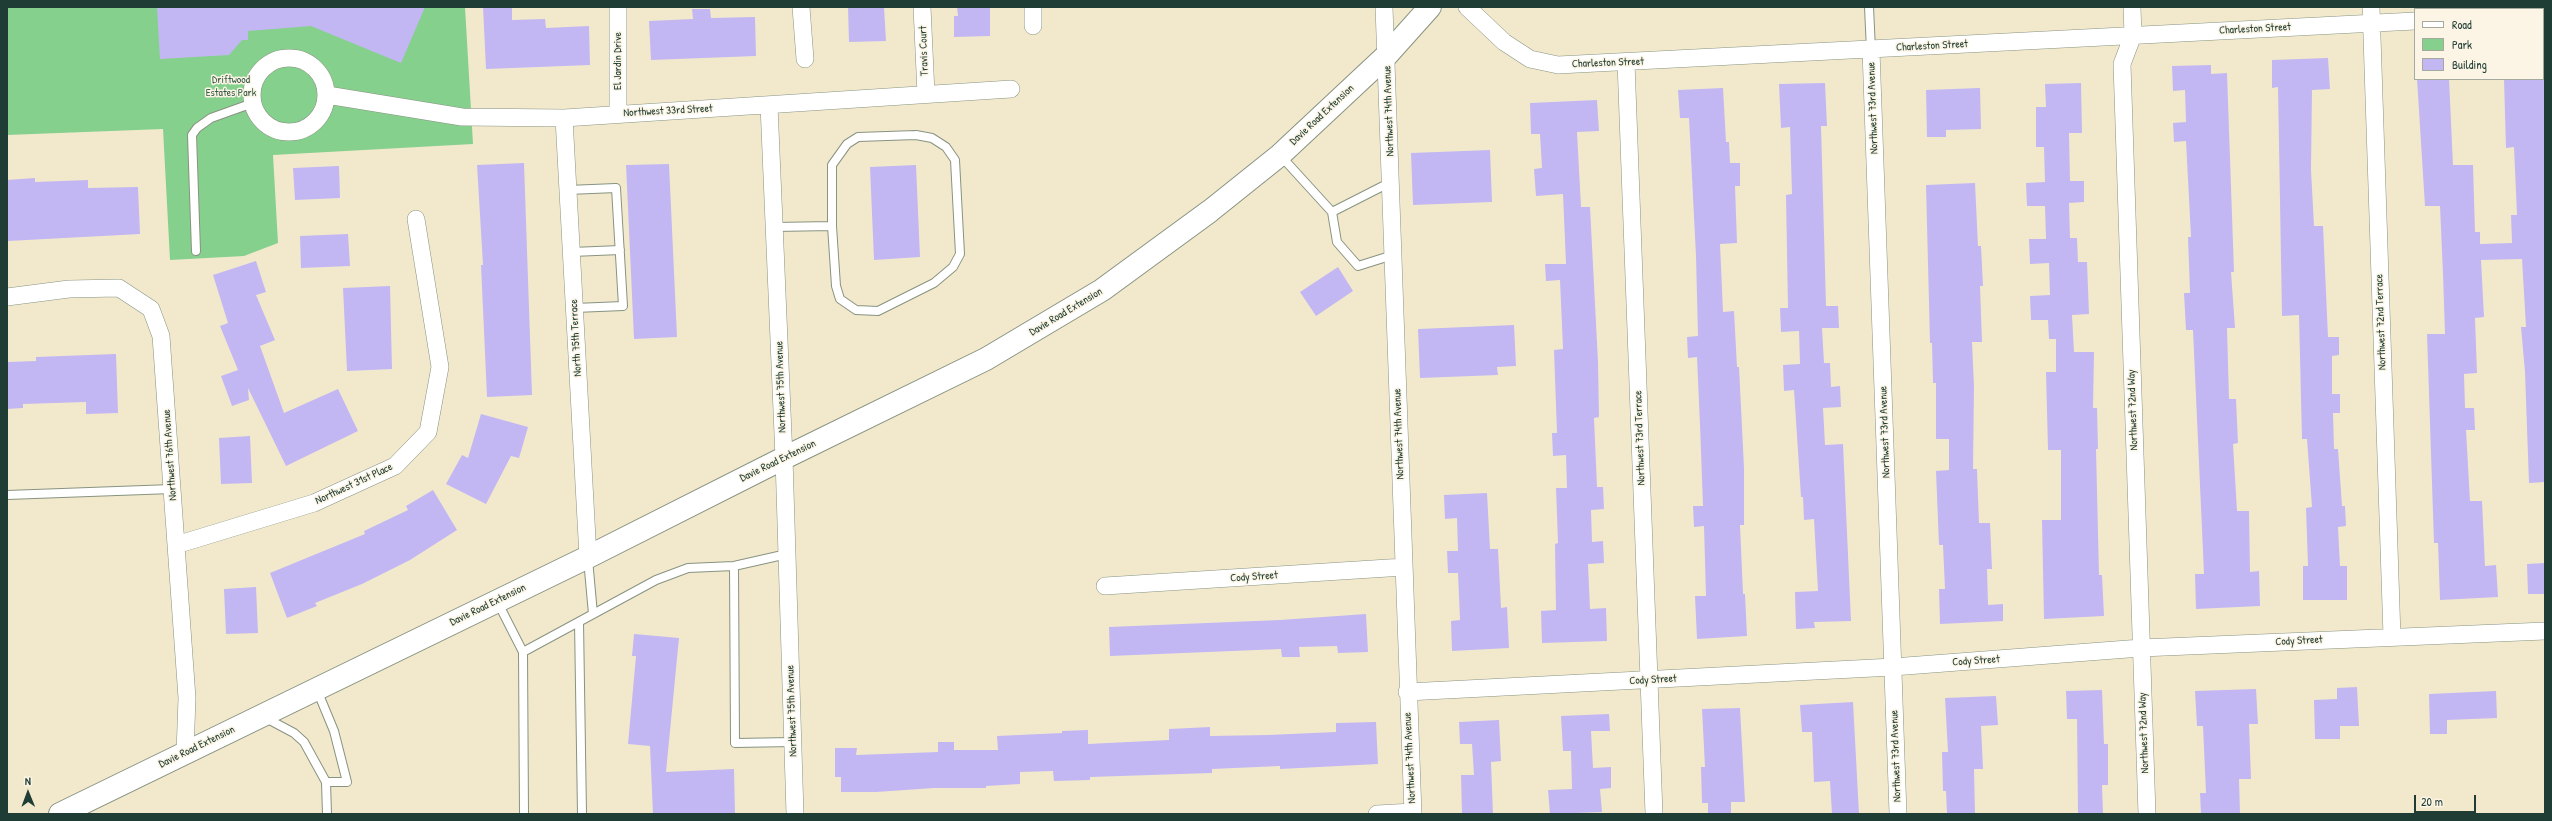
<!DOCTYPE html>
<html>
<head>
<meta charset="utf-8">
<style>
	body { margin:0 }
	#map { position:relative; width:2552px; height:821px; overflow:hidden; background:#f2e9cd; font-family:"Patrick Hand",sans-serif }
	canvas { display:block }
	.frame { position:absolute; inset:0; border:8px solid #1f3d34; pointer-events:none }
	.legend { position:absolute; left:2414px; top:8px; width:130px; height:72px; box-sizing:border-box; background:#fcf5e5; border:1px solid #a4ab9e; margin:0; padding:5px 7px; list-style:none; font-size:12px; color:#1f3d34 }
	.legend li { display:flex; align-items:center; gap:8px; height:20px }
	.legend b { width:20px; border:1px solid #a4ab9e }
	.north { position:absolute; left:8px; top:773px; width:40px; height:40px; -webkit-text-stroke:3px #fcf5e5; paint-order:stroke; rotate:359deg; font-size:11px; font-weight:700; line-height:16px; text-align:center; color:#1f3d34 }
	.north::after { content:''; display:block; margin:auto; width:14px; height:18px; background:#1f3d34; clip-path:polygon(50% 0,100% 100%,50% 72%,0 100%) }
	.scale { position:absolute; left:2414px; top:795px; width:62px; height:18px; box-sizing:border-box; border:2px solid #1f3d34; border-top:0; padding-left:5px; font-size:12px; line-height:14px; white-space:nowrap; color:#1f3d34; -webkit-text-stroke:3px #fcf5e5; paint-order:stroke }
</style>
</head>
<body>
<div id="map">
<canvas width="2552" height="821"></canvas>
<div class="frame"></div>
<ul class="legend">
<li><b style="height:5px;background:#fff"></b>Road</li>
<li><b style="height:11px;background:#86d08d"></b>Park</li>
<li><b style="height:11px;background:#c2b7f3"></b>Building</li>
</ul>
<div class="north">N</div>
<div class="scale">20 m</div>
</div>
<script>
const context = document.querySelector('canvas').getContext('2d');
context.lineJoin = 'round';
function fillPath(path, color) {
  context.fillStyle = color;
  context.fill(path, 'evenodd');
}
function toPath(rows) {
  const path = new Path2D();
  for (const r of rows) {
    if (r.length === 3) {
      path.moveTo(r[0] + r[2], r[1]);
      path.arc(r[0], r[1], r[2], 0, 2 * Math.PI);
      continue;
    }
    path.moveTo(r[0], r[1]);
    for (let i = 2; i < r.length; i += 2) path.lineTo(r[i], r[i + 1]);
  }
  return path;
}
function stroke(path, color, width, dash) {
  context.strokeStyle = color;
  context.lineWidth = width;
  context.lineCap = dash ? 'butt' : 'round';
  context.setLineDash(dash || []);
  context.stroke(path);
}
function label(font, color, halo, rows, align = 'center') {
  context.font = font + ' "Patrick Hand",sans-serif';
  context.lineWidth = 3;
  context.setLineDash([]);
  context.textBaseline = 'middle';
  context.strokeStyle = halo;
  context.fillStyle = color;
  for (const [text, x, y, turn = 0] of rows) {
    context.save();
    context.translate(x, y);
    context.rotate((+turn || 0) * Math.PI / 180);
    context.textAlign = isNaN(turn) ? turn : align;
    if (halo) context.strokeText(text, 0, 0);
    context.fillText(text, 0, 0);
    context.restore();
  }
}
const green = toPath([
	[7,7,465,7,473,144,273,155,278,243,244,256,170,260,163,129,7,135]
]);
const building = toPath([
	[157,7,425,7,401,63,311,26,248,31,248,40,242,40,229,55,160,59],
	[483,7,512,7,512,20,545,19,546,28,589,26,590,65,486,69],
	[848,7,884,7,886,41,849,42],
	[957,7,990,7,990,36,954,37,954,16,958,16],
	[692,9,710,9,711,18,755,17,756,56,651,60,649,21,693,19],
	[2328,58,2330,89,2312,90,2311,170,2314,226,2323,226,2328,337,2339,337,2339,355,2332,356,2332,394,2340,394,2340,413,2333,413,2334,449,2338,449,2342,506,2345,506,2346,526,2338,527,2340,566,2347,566,2347,600,2303,600,2303,566,2308,566,2306,508,2312,507,2307,439,2302,439,2299,315,2282,316,2278,87,2272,88,2272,60],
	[2211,65,2211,74,2227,73,2234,272,2231,272,2235,328,2227,328,2229,399,2236,399,2238,443,2233,444,2237,511,2249,511,2250,572,2259,571,2260,606,2196,609,2195,574,2204,574,2193,330,2186,330,2184,293,2190,293,2188,237,2191,237,2186,141,2174,142,2173,123,2186,122,2185,90,2173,91,2172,66],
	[2417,79,2449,79,2453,165,2473,165,2475,232,2480,232,2480,244,2512,243,2511,215,2517,215,2514,147,2506,148,2504,79,2545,79,2545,482,2529,483,2525,372,2521,327,2526,327,2522,259,2481,260,2484,317,2475,318,2477,373,2464,374,2465,408,2474,408,2475,430,2466,430,2470,501,2482,501,2485,566,2496,565,2498,597,2440,600,2438,543,2434,543,2427,334,2445,334,2443,274,2440,206,2425,206],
	[1825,83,1827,126,1821,126,1826,306,1838,306,1839,328,1822,328,1824,363,1830,363,1831,387,1840,386,1841,407,1823,408,1825,445,1843,444,1851,621,1814,622,1815,628,1796,629,1795,592,1818,591,1814,519,1804,520,1803,497,1801,497,1794,390,1784,391,1783,365,1800,364,1799,331,1781,332,1780,308,1788,308,1786,195,1792,194,1790,127,1781,128,1779,84],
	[2081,83,2082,133,2069,133,2070,181,2084,181,2084,202,2069,203,2070,238,2077,238,2078,262,2087,262,2089,314,2072,315,2074,352,2094,352,2093,408,2097,408,2098,449,2096,449,2099,575,2102,575,2104,616,2044,619,2042,520,2061,520,2061,450,2048,450,2046,372,2056,372,2056,339,2049,339,2048,320,2031,320,2030,296,2050,295,2049,263,2030,264,2029,239,2046,239,2045,206,2027,206,2026,183,2045,182,2044,147,2036,147,2036,107,2046,107,2045,84],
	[1723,88,1726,142,1729,142,1730,163,1740,163,1740,186,1735,186,1737,243,1720,244,1723,312,1734,311,1737,367,1739,367,1744,468,1744,525,1740,525,1743,594,1745,594,1747,636,1697,639,1695,596,1706,596,1704,526,1694,527,1693,506,1703,506,1700,425,1697,357,1688,358,1687,337,1698,336,1696,256,1689,118,1680,118,1678,90],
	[1980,88,1981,129,1946,130,1946,137,1927,137,1926,90],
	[1597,100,1599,131,1577,132,1581,207,1590,207,1598,362,1599,417,1594,418,1597,487,1603,487,1604,509,1591,510,1592,542,1603,541,1604,563,1588,564,1590,609,1606,608,1607,641,1542,643,1541,611,1556,610,1555,544,1558,543,1556,488,1567,488,1566,455,1553,456,1552,433,1557,433,1554,350,1563,349,1560,280,1546,281,1545,264,1566,264,1563,194,1536,196,1534,169,1542,168,1540,134,1531,134,1530,103],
	[1490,150,1492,202,1413,205,1411,153],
	[524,163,532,395,487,397,481,265,483,265,477,165],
	[669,164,677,337,634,339,626,165],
	[916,165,920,257,874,260,870,167],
	[339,166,340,198,295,200,293,168],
	[35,178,35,182,88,180,88,188,138,187,140,234,8,241,7,180],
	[1975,183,1978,246,1981,246,1983,286,1980,286,1982,342,1972,342,1974,386,1973,469,1977,469,1979,523,1990,523,1992,569,1987,569,1988,605,2003,604,2003,621,1940,624,1939,589,1945,589,1943,545,1939,545,1936,471,1949,470,1949,439,1936,439,1936,383,1933,383,1932,343,1930,343,1926,185],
	[348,234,350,266,301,268,300,236],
	[256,261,266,292,256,295,275,340,260,346,284,413,338,389,358,431,286,466,248,388,249,400,232,406,221,376,238,370,220,326,228,323,213,275],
	[1338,267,1353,291,1316,316,1300,292],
	[390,286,392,369,347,371,343,288],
	[1514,325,1516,366,1497,367,1498,375,1420,378,1418,329],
	[116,354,118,413,86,414,86,402,23,404,23,408,7,409,7,362,36,361,36,357],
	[481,414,528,427,519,458,511,456,486,504,446,484,462,455,468,458],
	[250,436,252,483,221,484,219,438],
	[433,490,457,530,410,560,362,584,315,603,317,606,287,618,270,573,365,534,364,531,408,510,406,506],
	[1487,493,1490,549,1498,549,1501,608,1507,607,1509,648,1452,651,1451,621,1460,620,1458,573,1448,573,1447,551,1458,551,1457,518,1445,519,1444,495],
	[2545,563,2545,594,2528,594,2527,564],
	[256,587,258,633,226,634,224,589],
	[1366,614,1368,652,1338,653,1337,646,1299,647,1300,657,1282,657,1281,649,1110,656,1109,627,1280,620],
	[634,634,679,638,666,772,734,769,735,814,653,814,650,746,628,744,636,656,632,656],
	[2357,687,2359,726,2340,726,2340,739,2315,739,2314,700,2337,699,2337,688],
	[2256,689,2258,724,2249,724,2251,779,2239,779,2240,814,2201,814,2200,793,2206,793,2203,726,2197,726,2195,691],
	[2102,690,2104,744,2108,744,2108,785,2102,785,2103,814,2078,814,2077,719,2067,719,2066,691],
	[2496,691,2497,718,2447,720,2447,734,2430,734,2429,694],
	[1996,696,1998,725,1981,726,1983,769,1974,769,1975,814,1947,814,1946,791,1943,791,1942,752,1948,752,1945,698],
	[1853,702,1859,814,1832,814,1830,781,1814,782,1812,732,1802,732,1800,705],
	[1740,708,1745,802,1731,802,1731,814,1708,814,1708,803,1702,803,1701,767,1705,767,1702,709],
	[1609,714,1610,731,1591,731,1593,768,1611,767,1611,788,1600,789,1602,812,1550,814,1548,790,1572,789,1571,751,1563,751,1561,716],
	[1499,720,1501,761,1491,762,1493,814,1462,814,1461,775,1474,775,1472,744,1460,744,1459,722],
	[1376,722,1378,764,1280,769,1280,766,1212,769,1212,773,1090,777,1090,780,1054,781,1053,771,1020,772,1020,784,986,786,986,788,934,788,876,792,841,792,841,777,835,777,835,748,857,748,856,755,938,752,938,742,954,742,954,750,998,750,997,736,1062,733,1062,731,1088,730,1088,744,1169,740,1169,729,1210,727,1210,736,1268,735,1336,732,1336,723]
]);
const lane = toPath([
	[1869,7,1871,50],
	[916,135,932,138,946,147,955,160,960,254,953,267,934,283,878,311,856,310,840,299,836,286,832,226,832,165,847,144,858,137,916,135],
	[1280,155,1332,212],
	[1391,182,1332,212,1337,242,1358,266,1393,255],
	[568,190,616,188,623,306,575,308],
	[774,227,832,226],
	[196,251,192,135,197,128,211,118,253,103],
	[572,252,620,250],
	[7,495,172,489],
	[588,559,593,614],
	[734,566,735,743,793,742],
	[498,603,523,652,524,814],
	[579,622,582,814],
	[523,652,656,580,688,568,734,566,787,554],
	[317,690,334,731,347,782,326,782],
	[264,717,294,733,304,742,326,782,327,814]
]);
const street = toPath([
	[618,7,618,114],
	[801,7,805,59],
	[922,7,926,94],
	[1033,7,1033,26],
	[1384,7,1413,814],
	[1467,7,1504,42,1530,59,1558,65,2415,21],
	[2132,7,2133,35,2122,64,2147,814],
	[2371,7,2392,637],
	[2543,16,2545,16],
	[1871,50,1898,814],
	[289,95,37],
	[1626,62,1654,814],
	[327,95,462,117,564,118,1011,89],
	[769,105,784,458,795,814],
	[564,118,588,557],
	[7,297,69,289,119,288,151,309,161,336,187,698,185,753],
	[176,545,314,503,395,466,428,432,440,367,416,219],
	[1105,586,1404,567],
	[1407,692,1893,667,2141,648,2545,631],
	[1377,814,1413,812]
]);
const secondary = toPath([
	[60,814,588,557,784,458,986,359,1102,290,1210,211,1280,155,1387,55,1430,7]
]);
const streetNames = [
	["Charleston Street",2255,29,-3],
	["Charleston Street",1932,46,-3],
	["Travis Court",924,51,-92],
	["El Jardin Drive",618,61,-90],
	["Charleston Street",1608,63,-2],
	["Northwest 73rd Avenue",1873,108,-92],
	["Northwest 33rd Street",668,111,-3],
	["Northwest 74th Avenue",1389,111,-92],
	["Davie Road Extension",1322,115,-43],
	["Davie Road Extension",1066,312,-31],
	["Northwest 72nd Terrace",2381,322,-92],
	["North 75th Terrace",576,338,-93],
	["Northwest 75th Avenue",781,387,-92],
	["Northwest 72nd Way",2133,410,-92],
	["Northwest 73rd Avenue",1885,432,-92],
	["Northwest 74th Avenue",1399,434,-92],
	["Northwest 73rd Terrace",1640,438,-92],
	["Northwest 76th Avenue",170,455,-94],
	["Davie Road Extension",778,461,-26],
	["Northwest 31st Place",354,484,-25],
	["Cody Street",1254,577,-4],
	["Davie Road Extension",488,605,-26],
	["Cody Street",2299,641,-3],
	["Cody Street",1976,661,-4],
	["Cody Street",1653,680,-3],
	["Northwest 75th Avenue",792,711,-92],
	["Northwest 72nd Way",2144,733,-92],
	["Davie Road Extension",197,747,-26],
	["Northwest 73rd Avenue",1896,756,-92],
	["Northwest 74th Avenue",1410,758,-93]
];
const parkNames = [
	["Driftwood",231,80],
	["Estates Park",231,93]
];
fillPath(green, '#86d08d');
fillPath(building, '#c2b7f3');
stroke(lane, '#889380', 10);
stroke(street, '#889380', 18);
stroke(secondary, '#889380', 24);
stroke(lane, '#fff', 8);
stroke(street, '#fff', 17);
stroke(secondary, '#fff', 22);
label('11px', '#1f3d34', '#fcf5e5', streetNames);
label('11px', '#345a46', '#fcf5e5', parkNames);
</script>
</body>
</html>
